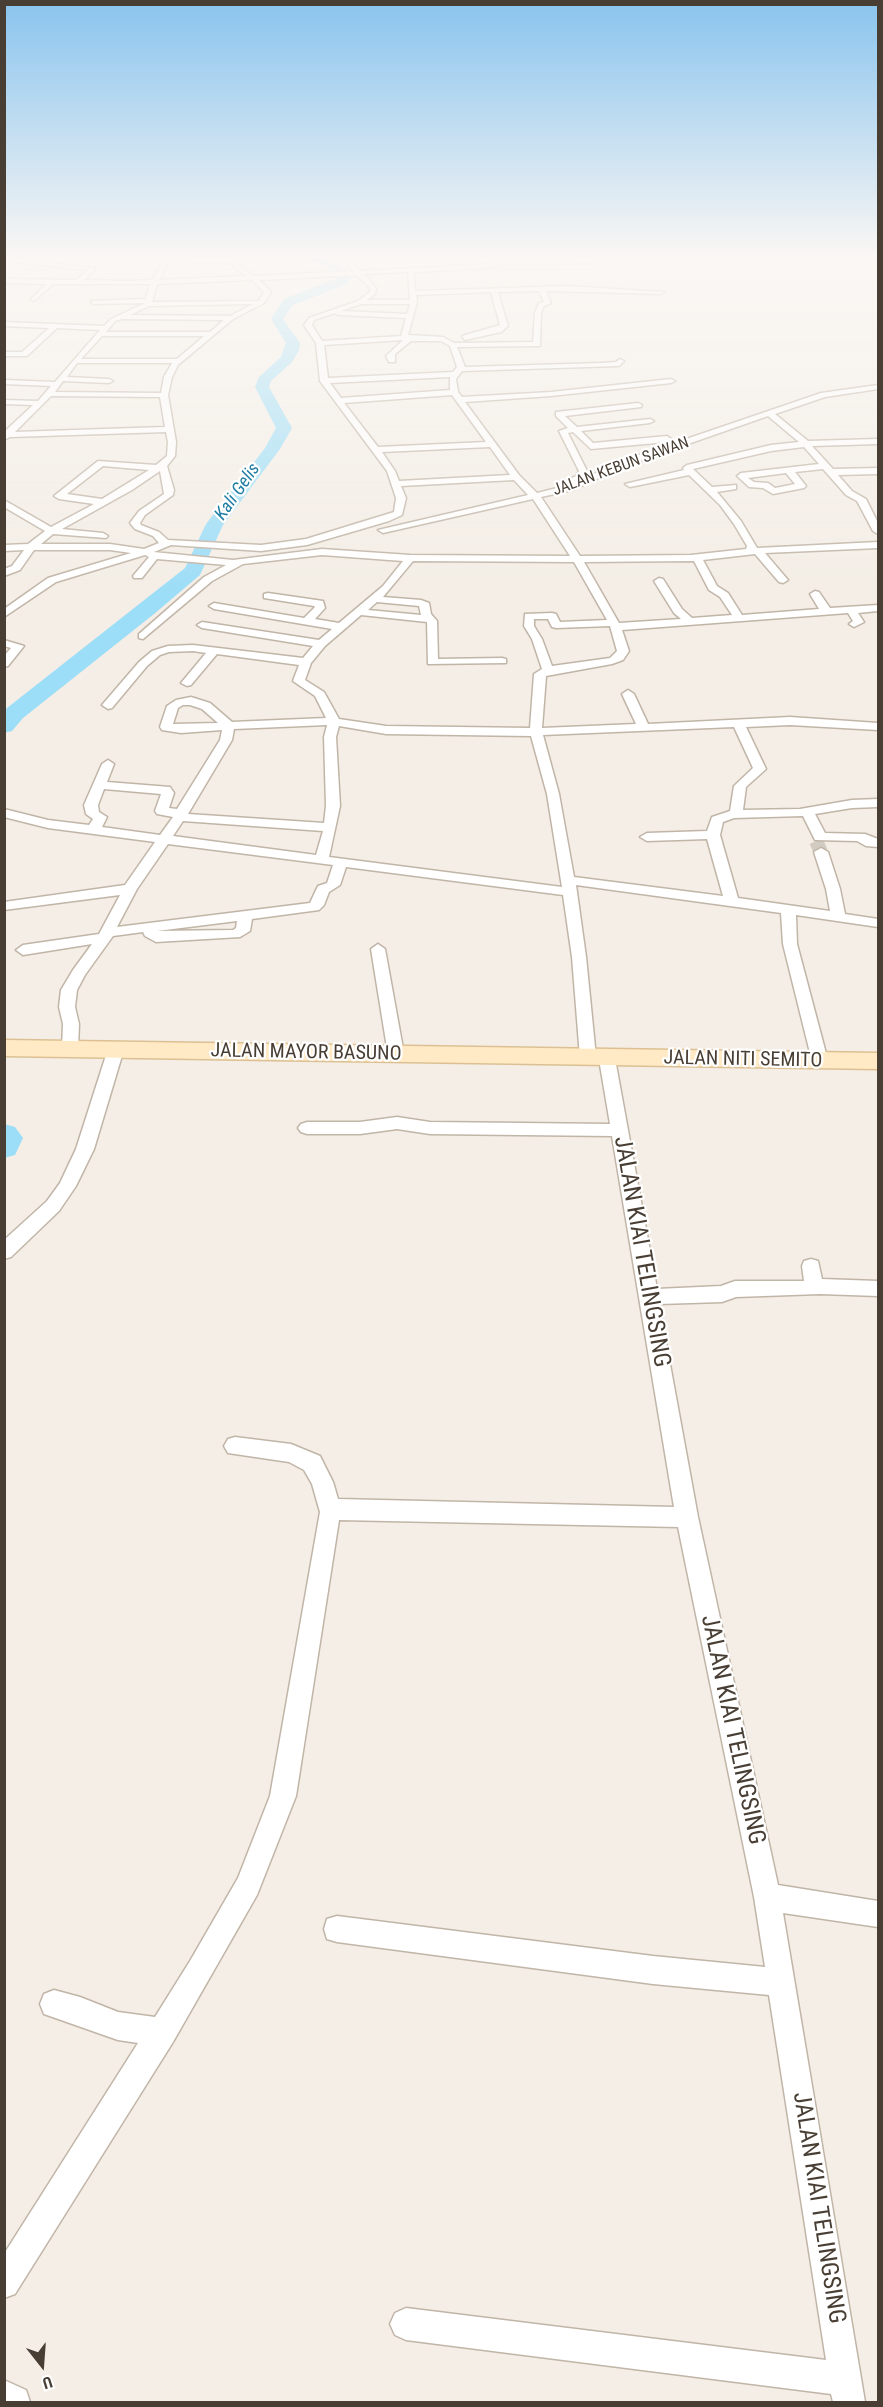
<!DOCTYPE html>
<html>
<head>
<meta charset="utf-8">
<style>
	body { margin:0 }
	#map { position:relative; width:883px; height:2407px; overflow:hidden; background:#f4eee6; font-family:"Roboto Condensed",sans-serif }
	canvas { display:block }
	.frame { position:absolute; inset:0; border:6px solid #483e34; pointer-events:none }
	.north { position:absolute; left:12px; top:2335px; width:60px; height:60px; -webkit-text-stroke:4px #fff; paint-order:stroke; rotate:163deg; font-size:16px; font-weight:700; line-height:24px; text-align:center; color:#483e34 }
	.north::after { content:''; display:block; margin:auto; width:21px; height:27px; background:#483e34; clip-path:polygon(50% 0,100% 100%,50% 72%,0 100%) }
</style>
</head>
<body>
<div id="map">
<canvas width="883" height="2407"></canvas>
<div class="frame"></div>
<div class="north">U</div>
</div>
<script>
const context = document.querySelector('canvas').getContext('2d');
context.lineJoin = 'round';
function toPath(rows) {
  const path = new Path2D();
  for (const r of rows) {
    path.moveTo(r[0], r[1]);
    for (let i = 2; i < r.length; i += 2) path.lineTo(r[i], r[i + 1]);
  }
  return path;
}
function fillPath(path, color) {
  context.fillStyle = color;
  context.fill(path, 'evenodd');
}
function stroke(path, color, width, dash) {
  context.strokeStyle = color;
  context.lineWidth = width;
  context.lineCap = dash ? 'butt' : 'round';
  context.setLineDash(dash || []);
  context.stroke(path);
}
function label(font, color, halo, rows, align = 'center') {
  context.font = font + ' "Roboto Condensed",sans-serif';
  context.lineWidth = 4.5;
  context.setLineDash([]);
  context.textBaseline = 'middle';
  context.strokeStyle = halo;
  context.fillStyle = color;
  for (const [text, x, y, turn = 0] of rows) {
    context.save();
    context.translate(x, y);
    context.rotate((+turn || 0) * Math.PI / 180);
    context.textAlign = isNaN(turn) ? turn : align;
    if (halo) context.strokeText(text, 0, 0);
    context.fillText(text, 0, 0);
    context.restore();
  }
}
const river = toPath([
	[305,258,320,258,341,266,353,276,347,284,293,305,283,319,300,343,299,350,292,362,271,381,269,387,292,428,280,449,223,525,200,575,154,614,23,718,12,731,4,733,4,712,7,708,185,568,206,524,265,448,276,428,255,387,259,377,281,357,286,343,271,319,284,299,340,277,333,270,305,258],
	[4,1124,15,1127,23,1138,15,1155,4,1158,4,1124]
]);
const streetTunnel = toPath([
	[816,841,821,852]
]);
const street = toPath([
	[4,258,95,268,95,270,84,280,128,281,152,280,163,262,130,261,132,258,239,258,238,263,241,268,255,276,354,271,343,258,349,258,361,271,485,264,504,260,596,258,598,261,595,263,504,264,485,268,414,272,415,291,568,286,664,292,661,294,546,291,551,303,544,306,541,313,540,346,457,347,465,367,602,363,616,362,620,359,624,361,619,366,462,371,456,379,458,392,462,397,551,392,671,379,675,381,671,383,551,396,465,402,519,475,537,493,565,486,561,484,563,482,576,476,579,471,559,431,568,428,556,416,556,412,638,403,642,405,641,407,565,416,577,427,650,419,654,421,650,423,581,431,593,443,667,436,671,439,667,442,591,449,573,432,568,433,587,471,583,479,619,462,821,393,878,385,878,389,825,397,775,414,808,441,878,439,878,444,812,446,833,469,878,468,878,474,838,475,852,491,866,499,878,523,878,534,873,531,857,501,846,495,823,469,795,472,806,486,804,488,773,494,763,488,749,487,737,476,741,473,819,464,804,447,771,451,693,469,712,487,736,485,736,489,717,492,741,521,757,548,878,542,878,548,765,553,788,580,783,583,779,582,755,554,703,560,717,586,728,593,742,615,819,609,810,594,815,591,819,592,830,608,878,605,878,611,858,613,864,622,854,627,849,624,853,621,848,613,622,630,629,651,623,660,612,664,546,676,542,728,636,724,622,694,628,690,634,694,648,724,790,717,878,723,878,730,790,725,746,727,766,769,746,787,743,810,800,809,852,800,878,799,878,807,852,808,815,814,825,833,865,834,878,839,878,847,866,846,857,841,815,840,803,816,734,818,723,822,720,835,738,898,830,911,826,889,814,852,821,848,828,852,840,889,845,914,878,919,878,927,796,915,797,944,828,1061,826,1065,820,1067,814,1065,812,1061,783,944,781,913,576,885,586,957,596,1057,594,1061,588,1062,582,1061,580,1057,572,957,563,895,346,867,340,885,329,892,324,905,319,910,252,919,250,931,240,937,156,942,145,936,143,932,113,936,85,975,77,990,75,1007,79,1024,78,1048,76,1052,70,1053,64,1052,62,1048,63,1024,59,1007,61,990,73,970,92,944,23,955,16,950,23,945,99,934,120,895,4,910,4,902,125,885,155,842,48,828,4,817,4,809,48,820,89,825,93,819,86,814,84,805,102,764,108,760,114,764,107,782,170,787,174,793,169,808,177,809,220,740,222,730,181,733,162,730,160,727,167,706,176,700,191,697,210,703,232,722,326,718,315,696,293,681,299,665,217,654,191,685,187,686,181,683,206,653,193,651,169,652,160,655,147,666,112,708,108,709,102,705,139,662,152,651,168,646,193,645,303,658,313,646,202,628,197,625,202,622,319,640,332,629,214,609,209,606,214,603,304,618,315,607,314,606,264,598,264,594,268,593,323,601,325,608,315,619,339,623,383,586,403,561,322,555,243,564,212,581,143,639,139,638,139,634,204,577,226,565,157,559,142,578,134,578,133,576,149,557,145,555,56,582,4,617,4,609,48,578,131,553,110,550,34,550,20,570,4,576,4,569,12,566,24,550,4,551,4,545,28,544,45,531,4,507,4,500,51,527,94,504,59,499,54,496,98,461,156,465,167,456,168,442,166,432,10,437,4,440,4,432,33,405,4,404,4,400,38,401,51,386,4,384,4,380,55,382,100,330,57,328,27,356,4,356,4,352,22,352,49,328,4,326,4,322,104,326,111,319,145,303,93,304,91,301,146,299,150,284,53,284,34,301,31,299,46,284,4,283,4,279,76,280,88,270,4,261,4,258],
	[170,261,232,263,237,270,247,276,159,280,170,261],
	[408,272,410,300,367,300,375,294,376,288,364,274,408,272],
	[357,275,370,288,370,292,358,301,309,318,304,325,316,343,320,381,387,471,396,498,394,512,306,539,261,545,168,540,159,532,141,525,140,523,145,515,173,495,174,490,167,466,175,456,176,442,168,395,172,377,178,365,233,319,264,303,271,292,259,280,357,275],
	[252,280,264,292,259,301,152,302,157,284,252,280],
	[539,291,544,302,539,303,535,313,533,342,454,343,443,337,408,335,417,302,416,295,491,292,500,325,462,336,465,340,501,332,508,326,498,292,539,291],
	[253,304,230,316,130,315,149,306,253,304],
	[361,304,410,304,407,314,341,311,361,304],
	[335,313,338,315,406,318,401,336,322,341,312,325,314,320,335,313],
	[122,319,124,319,224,320,210,332,106,332,115,321,122,319],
	[102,336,204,336,177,359,81,359,102,336],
	[403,340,386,356,389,362,395,362,395,354,411,341,441,341,450,346,457,367,453,372,328,378,324,345,403,340],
	[77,363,172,363,164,377,161,393,55,392,63,381,109,383,113,381,109,379,67,377,77,363],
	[450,377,450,390,341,398,330,383,450,377],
	[452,395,486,442,378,447,344,403,452,395],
	[51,396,160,397,165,427,15,432,51,396],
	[768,416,799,442,771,445,687,465,683,468,684,470,625,484,630,487,689,475,720,505,734,524,747,546,746,549,691,555,580,556,541,497,573,490,625,466,768,416],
	[490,447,510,475,399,481,395,471,382,452,490,447],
	[103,466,149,470,102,499,67,494,103,466],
	[160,471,164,494,139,511,130,523,135,529,153,536,159,543,144,549,110,544,41,544,53,534,106,538,108,536,103,533,62,529,132,490,160,471],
	[786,473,795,484,775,488,768,483,754,482,748,478,786,473],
	[514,480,528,495,378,530,383,533,533,499,570,556,410,555,322,549,233,560,154,552,171,545,261,551,307,545,389,521,402,515,406,498,401,486,514,480],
	[413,561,574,562,607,620,560,622,556,614,552,613,525,614,524,626,532,639,542,669,534,674,530,728,386,726,339,719,324,692,305,680,311,663,325,646,361,615,427,622,428,664,506,663,506,659,502,658,438,659,437,621,431,614,429,603,421,600,383,597,413,561],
	[694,561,709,590,720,597,732,615,692,618,682,609,663,579,659,578,654,581,674,613,681,619,619,623,584,562,694,561],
	[377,602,419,606,421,615,368,610,377,602],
	[534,619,548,619,552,627,556,628,610,626,617,651,610,658,552,666,542,639,534,626,534,619],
	[183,705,190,705,202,709,218,723,173,724,178,708,183,705],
	[327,725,324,737,326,806,324,823,188,814,232,740,234,729,327,725],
	[339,726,386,734,531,736,547,794,562,887,329,857,340,806,336,737,339,726],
	[734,727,753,768,734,786,730,811,712,817,707,831,647,833,640,837,647,841,707,839,723,896,574,877,559,794,543,735,734,727],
	[104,789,161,794,155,811,157,814,173,817,160,835,102,827,107,817,99,812,98,805,104,789],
	[183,821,323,831,316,855,173,836,183,821],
	[168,844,333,865,327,883,318,886,310,903,117,927,137,889,168,844],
	[237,921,236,928,233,930,157,931,237,921],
	[4,640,24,646,8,666,4,667,4,656,11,648,4,646,4,640],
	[378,944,385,949,404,1054,402,1058,396,1059,390,1058,388,1054,371,949,378,944],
	[116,1044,122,1045,124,1049,94,1149,76,1186,59,1211,11,1257,4,1259,4,1240,47,1201,60,1183,76,1149,108,1049,110,1045,116,1044],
	[607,1053,613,1055,615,1059,657,1289,721,1286,735,1281,804,1281,802,1266,804,1261,811,1259,818,1261,822,1279,878,1281,878,1296,820,1294,736,1297,722,1302,659,1304,698,1517,778,1885,878,1901,878,1927,783,1913,865,2402,833,2402,831,2394,406,2340,395,2335,390,2324,395,2313,406,2308,826,2360,769,1995,653,1984,337,1942,327,1939,324,1929,327,1919,337,1916,653,1956,765,1967,754,1897,678,1527,339,1520,296,1796,257,1895,173,2042,15,2294,4,2298,4,2254,138,2043,118,2040,44,2014,40,2004,44,1994,54,1990,80,1997,118,2012,155,2017,190,1961,238,1878,270,1796,320,1512,312,1484,304,1470,289,1462,228,1453,224,1446,228,1439,235,1437,291,1444,320,1456,333,1482,338,1499,674,1507,612,1136,430,1134,397,1129,360,1134,307,1134,301,1132,298,1128,301,1124,307,1122,360,1122,397,1117,430,1122,610,1124,599,1059,601,1055,607,1053],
	[4,2380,26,2390,30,2402,4,2402,4,2380]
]);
const secondary = toPath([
	[4,1040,878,1053,878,1069,4,1056,4,1040]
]);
const farStreetnames = [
	["JALAN KEBUN SAWAN",621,467,-20]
];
const farWaternames = [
	["Kali Gelis",238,492,-55]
];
const streetNames = [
	["JALAN MAYOR BASUNO",306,1053,1],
	["JALAN NITI SEMITO",743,1060,1]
];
const nearStreetnames = [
	["JALAN KIAI TELINGSING",641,1252,80],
	["JALAN KIAI TELINGSING",732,1730,78],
	["JALAN KIAI TELINGSING",818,2208,81]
];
fillPath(river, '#9cddf7');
stroke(streetTunnel, '#d2cbc2', 14, [14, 8]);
stroke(street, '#c1b5a7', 3);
stroke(secondary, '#dcc093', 3);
fillPath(street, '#fff');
fillPath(secondary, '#ffeac5');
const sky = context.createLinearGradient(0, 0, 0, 595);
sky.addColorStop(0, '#89c4ee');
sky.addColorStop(0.43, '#faf7f4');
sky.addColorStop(1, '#faf7f400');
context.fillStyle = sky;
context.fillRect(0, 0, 883, 595);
label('16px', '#483e34', '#fff', farStreetnames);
label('italic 18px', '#207da4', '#fff', farWaternames);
label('20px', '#483e34', '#fff', streetNames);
label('24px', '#483e34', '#fff', nearStreetnames);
</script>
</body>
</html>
